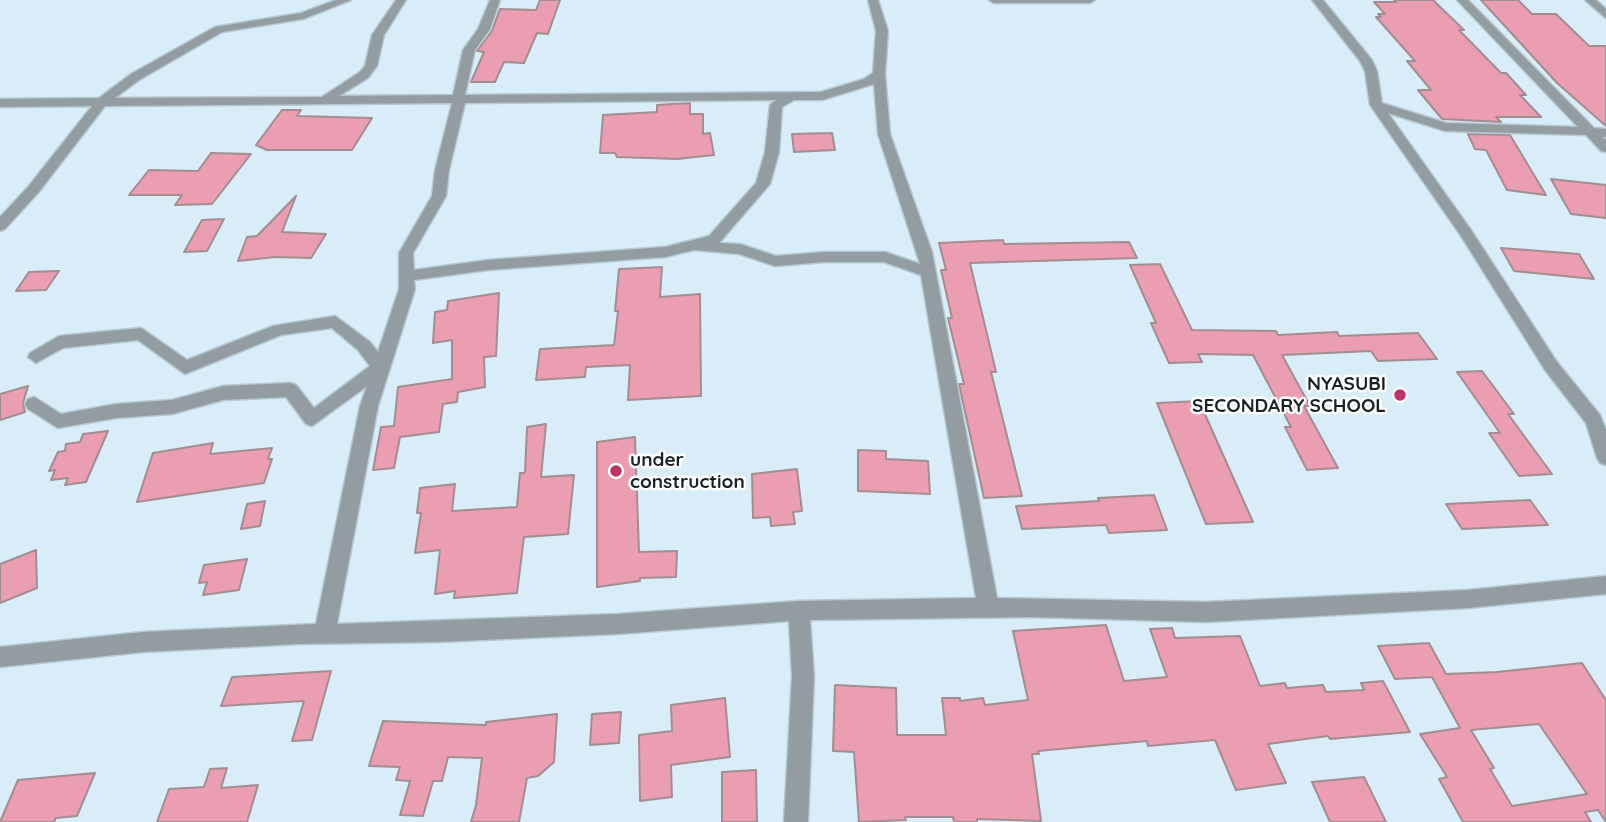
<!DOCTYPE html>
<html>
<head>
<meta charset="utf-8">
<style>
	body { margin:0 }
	canvas { display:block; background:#d8edf7 }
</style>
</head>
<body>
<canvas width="1606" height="822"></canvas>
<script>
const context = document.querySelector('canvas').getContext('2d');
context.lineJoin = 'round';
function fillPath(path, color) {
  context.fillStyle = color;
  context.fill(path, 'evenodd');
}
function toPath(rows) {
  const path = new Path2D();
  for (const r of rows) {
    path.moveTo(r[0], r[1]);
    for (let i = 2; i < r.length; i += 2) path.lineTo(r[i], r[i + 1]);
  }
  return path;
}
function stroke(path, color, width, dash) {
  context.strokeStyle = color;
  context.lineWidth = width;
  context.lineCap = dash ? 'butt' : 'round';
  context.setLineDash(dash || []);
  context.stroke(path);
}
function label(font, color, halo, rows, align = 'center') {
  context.font = font + ' Quicksand,sans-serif';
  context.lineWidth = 5;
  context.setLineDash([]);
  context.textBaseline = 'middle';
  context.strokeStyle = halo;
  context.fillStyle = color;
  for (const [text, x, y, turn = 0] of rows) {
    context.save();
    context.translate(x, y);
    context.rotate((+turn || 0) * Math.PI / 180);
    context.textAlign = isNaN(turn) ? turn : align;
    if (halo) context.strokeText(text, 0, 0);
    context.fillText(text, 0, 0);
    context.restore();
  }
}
const building = toPath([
	[540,0,560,0,548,34,537,33,524,63,504,62,495,82,471,82,484,52,477,51,492,31,500,9,536,10,540,0],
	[1394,0,1433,0,1464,30,1459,30,1501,73,1506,73,1526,95,1520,95,1541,117,1496,117,1501,122,1442,119,1418,90,1431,90,1407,61,1415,61,1376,17,1381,17,1378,14,1385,14,1374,2,1396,2,1394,0],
	[1481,0,1518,0,1532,14,1556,14,1589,46,1606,46,1606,126,1557,83,1481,0],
	[690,103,690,114,703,114,703,134,710,133,714,155,677,159,617,157,615,153,600,153,603,115,657,112,657,105,690,103],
	[282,110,301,110,297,116,372,118,352,150,267,150,256,145,282,110],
	[832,133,835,150,794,152,792,134,832,133],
	[1468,134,1510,135,1546,195,1507,190,1486,150,1475,149,1468,134],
	[211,153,251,154,212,204,175,205,182,195,129,195,149,170,198,171,211,153],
	[1551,179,1606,185,1606,218,1571,214,1551,179],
	[296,196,282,232,326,234,311,258,275,257,238,261,247,237,257,236,296,196],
	[224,219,207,251,184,252,202,220,224,219],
	[1003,240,1004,244,1129,242,1137,258,970,263,996,372,991,372,1022,496,984,498,959,384,964,384,948,318,952,318,941,270,946,270,939,243,1003,240],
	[1501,248,1579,254,1594,279,1514,271,1501,248],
	[1160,264,1192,330,1276,331,1278,335,1337,332,1339,336,1418,333,1437,359,1378,361,1371,351,1282,355,1310,406,1304,406,1338,468,1307,470,1285,427,1291,427,1253,355,1198,354,1202,362,1169,363,1151,323,1156,323,1130,265,1160,264],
	[662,267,660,297,700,294,701,396,628,400,630,365,586,367,585,377,536,380,540,349,614,345,618,311,615,311,619,269,662,267],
	[59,271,46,290,16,291,29,272,59,271],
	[499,293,496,356,484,357,485,387,458,392,457,402,443,404,439,432,400,437,394,468,373,470,381,427,394,426,398,387,452,379,452,340,433,343,435,312,447,310,448,301,499,293],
	[1482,371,1514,414,1508,414,1552,474,1519,476,1489,433,1500,433,1457,372,1482,371],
	[28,386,23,403,25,412,0,420,0,394,28,386],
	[1199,401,1253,522,1206,524,1157,403,1199,401],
	[546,424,541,477,574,475,568,534,524,537,517,593,454,598,455,591,435,594,440,550,415,553,421,513,417,513,420,488,455,484,452,511,517,507,520,473,525,473,527,427,546,424],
	[108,431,86,482,65,485,68,478,51,480,55,470,49,471,58,452,65,451,66,444,80,442,83,434,108,431],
	[635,437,639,552,677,551,676,577,640,578,640,581,597,587,597,442,635,437],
	[213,443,210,454,272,448,268,459,272,459,264,483,137,502,153,453,213,443],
	[858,450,886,451,886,459,928,461,930,494,858,491,858,450],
	[797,469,802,511,793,512,795,524,771,526,770,517,753,518,752,474,797,469],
	[1154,495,1167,530,1109,533,1106,525,1022,529,1016,506,1099,501,1098,498,1154,495],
	[1530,500,1548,525,1462,529,1446,504,1530,500],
	[265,501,260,526,241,529,247,504,265,501],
	[36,550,37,588,0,603,0,564,36,550],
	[247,559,239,590,203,595,207,582,199,583,204,565,247,559],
	[1106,625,1124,681,1167,677,1150,629,1172,628,1175,638,1240,636,1260,686,1285,683,1287,688,1323,685,1326,692,1364,690,1361,683,1383,681,1410,732,1330,739,1328,736,1268,744,1286,783,1236,790,1215,740,1148,746,1147,741,1038,751,1039,754,1032,754,1041,821,977,819,977,822,954,822,953,817,905,817,906,820,859,822,854,752,833,751,835,685,896,688,897,735,946,735,942,698,960,698,960,701,983,698,985,705,1028,700,1013,631,1106,625],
	[1429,643,1446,674,1497,672,1582,663,1606,700,1606,822,1598,810,1585,812,1591,822,1463,822,1439,779,1447,777,1420,734,1460,728,1432,677,1395,679,1378,646,1429,643],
	[1539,724,1587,794,1512,806,1490,769,1494,768,1471,730,1539,724],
	[331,671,312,740,292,741,304,701,221,706,232,677,331,671],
	[725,698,730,757,671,765,672,797,640,801,639,735,672,731,671,705,725,698],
	[621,712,619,743,590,745,592,714,621,712],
	[557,714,554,762,538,776,527,778,519,822,471,822,476,805,482,758,448,757,442,781,433,781,423,816,400,815,410,781,396,780,400,767,369,766,383,721,486,725,486,722,557,714],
	[227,768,221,788,258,785,247,822,157,822,169,789,204,787,210,769,227,768],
	[756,770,757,822,722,822,722,772,756,770],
	[95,773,77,816,56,818,54,822,0,822,18,780,95,773],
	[1364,777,1386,822,1330,822,1312,782,1364,777]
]);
const minor = toPath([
	[336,0,351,0,303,19,222,32,139,80,115,98,322,97,360,72,365,66,372,35,396,0,406,0,384,35,377,66,368,78,339,96,453,95,463,50,478,29,490,0,500,0,490,29,475,50,465,95,821,92,864,79,873,73,876,31,868,0,878,0,888,31,885,74,890,134,932,252,997,598,1206,602,1468,590,1606,576,1606,594,1468,608,1206,622,1032,617,810,620,814,676,808,822,784,822,792,676,789,621,618,634,437,642,298,644,143,652,0,667,0,647,143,632,316,624,360,406,367,386,312,426,306,424,286,397,223,400,172,414,116,418,58,428,28,409,25,404,28,399,34,397,61,414,116,404,172,400,223,386,290,383,296,385,314,408,370,366,358,350,332,328,281,335,185,374,138,340,63,348,36,363,28,357,30,353,59,336,141,328,187,360,273,326,335,316,370,342,378,352,399,289,399,253,432,196,435,170,452,103,105,106,38,193,5,229,0,231,0,217,28,187,92,106,0,107,0,99,99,98,131,74,215,27,301,13,336,0],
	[874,84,878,134,920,264,885,252,825,252,776,256,740,244,719,243,770,184,779,152,782,107,794,100,822,100,874,84],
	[776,100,770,105,765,152,756,183,709,236,665,247,488,260,414,270,413,253,446,196,449,170,465,103,776,100],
	[694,250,739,254,775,266,825,262,884,262,921,275,976,598,799,601,618,614,337,624,378,406,415,289,414,280,488,270,665,257,694,250],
	[989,0,1095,0,1090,3,994,3,989,0],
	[1312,0,1323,0,1372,60,1377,71,1382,103,1446,123,1578,127,1457,0,1468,0,1594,128,1606,129,1606,137,1602,137,1606,140,1606,152,1601,151,1586,135,1445,131,1388,113,1471,230,1557,362,1600,415,1606,430,1606,465,1600,463,1597,458,1586,423,1545,370,1461,236,1370,105,1365,71,1360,61,1312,0],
	[1585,0,1596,0,1606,9,1606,18,1585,0]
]);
const markers = [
	[1400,395,7,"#bf3366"],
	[616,471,7,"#bf3366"]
];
const poiNames = [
	["NYASUBI",1386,384],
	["SECONDARY SCHOOL",1386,406],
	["under",630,460,"left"],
	["construction",630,482,"left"]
];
fillPath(building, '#eb9db1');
stroke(building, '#a28d92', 2);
stroke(minor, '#b6c8d1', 3);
fillPath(minor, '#939ca0');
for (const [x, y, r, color] of markers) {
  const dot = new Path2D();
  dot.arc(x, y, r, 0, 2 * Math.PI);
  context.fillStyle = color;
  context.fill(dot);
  stroke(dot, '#fff', 2.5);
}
label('bold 19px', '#1a2226', '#fff', poiNames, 'right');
</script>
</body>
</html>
